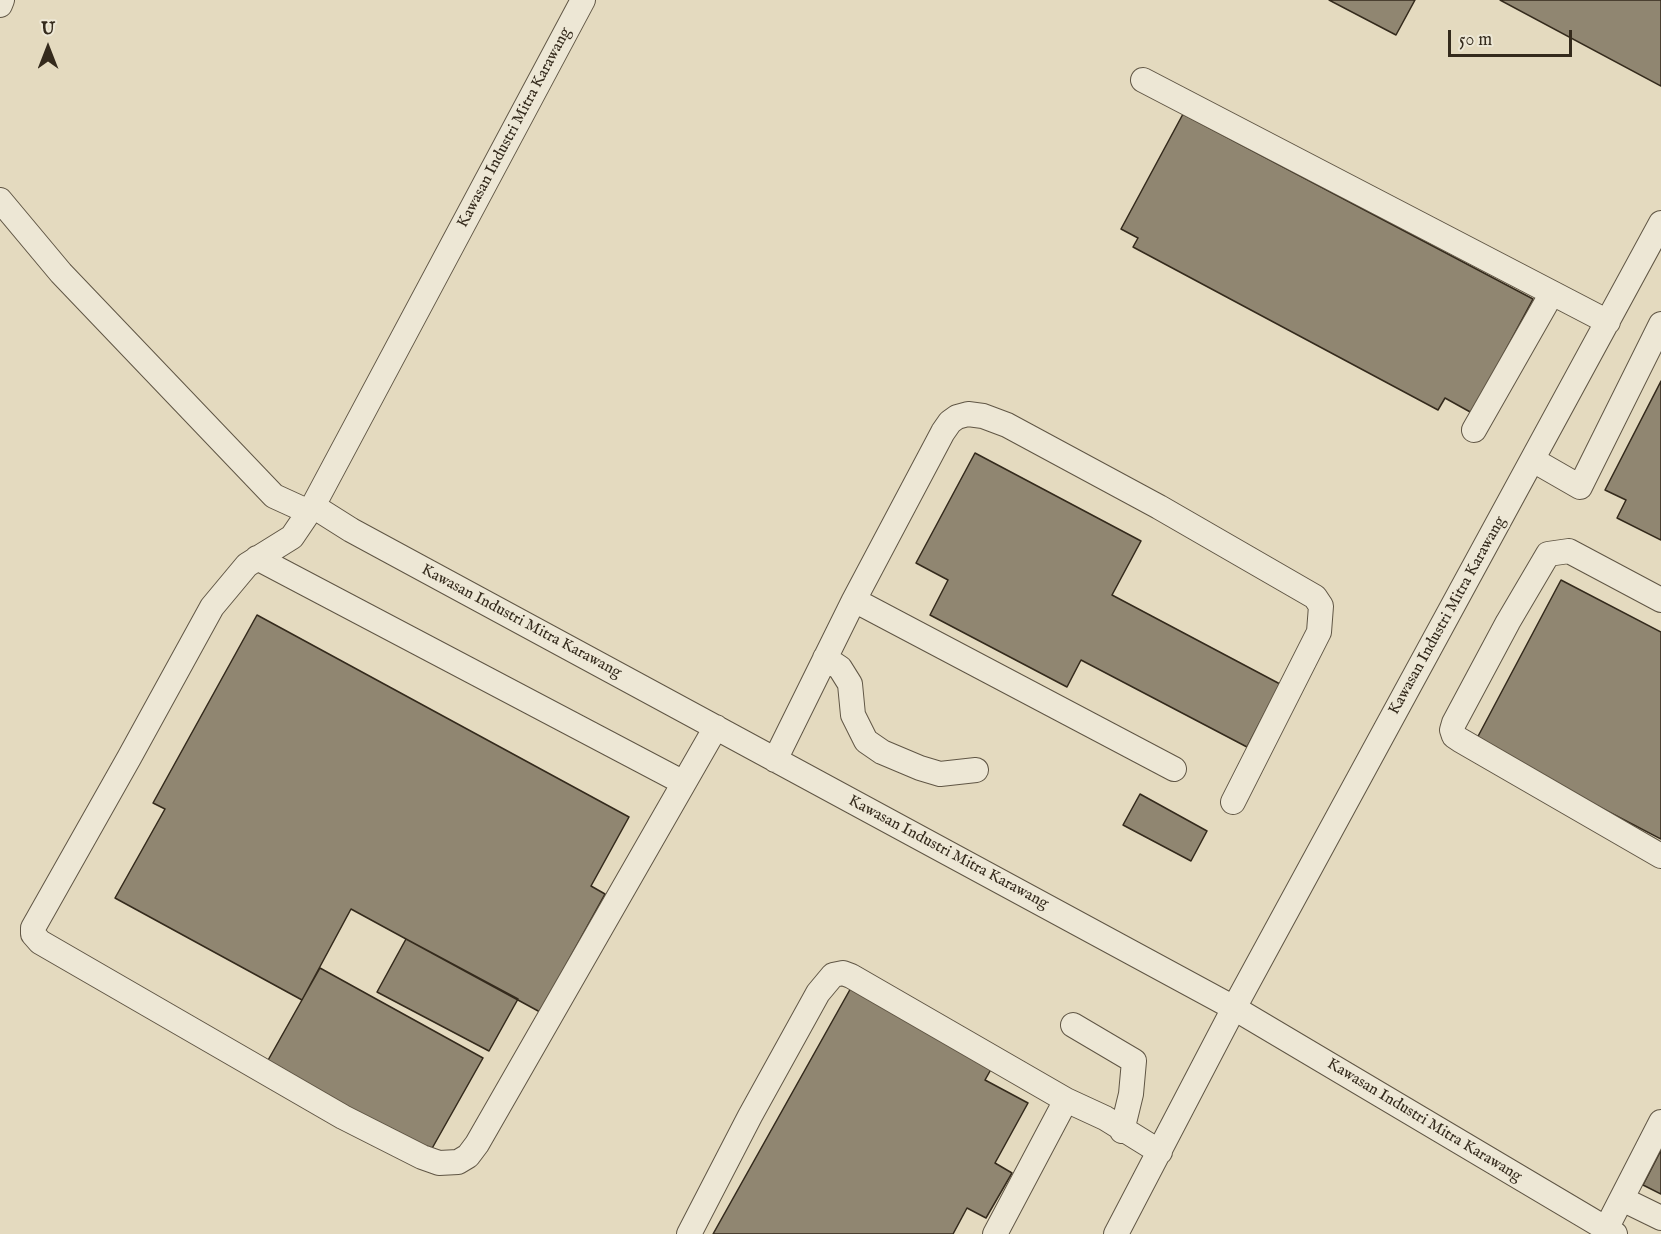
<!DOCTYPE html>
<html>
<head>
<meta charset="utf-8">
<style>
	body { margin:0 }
	#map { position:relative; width:1661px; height:1234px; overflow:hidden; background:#e4dabf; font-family:"IM FELL English",serif }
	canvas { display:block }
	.north { position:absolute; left:18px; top:18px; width:60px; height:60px; -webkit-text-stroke:4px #ede7d5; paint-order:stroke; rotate:0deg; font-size:16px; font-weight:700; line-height:24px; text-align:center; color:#342a1c }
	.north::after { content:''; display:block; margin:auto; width:21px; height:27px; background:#342a1c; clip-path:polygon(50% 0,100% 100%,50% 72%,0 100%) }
	.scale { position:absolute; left:1448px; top:30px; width:124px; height:27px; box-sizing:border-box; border:3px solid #342a1c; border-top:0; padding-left:8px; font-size:18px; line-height:21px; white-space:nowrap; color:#342a1c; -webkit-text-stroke:4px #ede7d5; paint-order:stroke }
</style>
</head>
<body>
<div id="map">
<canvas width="1661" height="1234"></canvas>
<div class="north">U</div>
<div class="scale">50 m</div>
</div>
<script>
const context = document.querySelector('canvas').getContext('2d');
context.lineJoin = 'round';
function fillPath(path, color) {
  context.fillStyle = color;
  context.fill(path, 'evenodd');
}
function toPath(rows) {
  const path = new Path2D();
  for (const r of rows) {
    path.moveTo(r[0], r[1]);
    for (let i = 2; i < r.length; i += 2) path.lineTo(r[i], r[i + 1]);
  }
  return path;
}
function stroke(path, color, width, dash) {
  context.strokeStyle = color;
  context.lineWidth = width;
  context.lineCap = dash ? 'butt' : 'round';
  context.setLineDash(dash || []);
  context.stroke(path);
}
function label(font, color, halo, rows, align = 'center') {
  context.font = font + ' "IM FELL English",serif';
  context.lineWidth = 5;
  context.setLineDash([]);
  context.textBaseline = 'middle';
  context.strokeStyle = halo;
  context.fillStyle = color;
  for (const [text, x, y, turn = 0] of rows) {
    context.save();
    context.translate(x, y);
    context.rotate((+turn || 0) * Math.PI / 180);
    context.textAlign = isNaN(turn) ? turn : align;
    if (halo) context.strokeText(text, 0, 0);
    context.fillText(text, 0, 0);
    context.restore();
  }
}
const building = toPath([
	[1329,0,1415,0,1396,35,1329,0],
	[1500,0,1661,0,1661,86,1500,0],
	[1183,114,1533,299,1472,413,1445,398,1438,410,1133,247,1138,238,1121,229,1183,114],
	[1661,381,1661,540,1617,518,1626,500,1605,490,1661,381],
	[975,453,1141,541,1112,595,1280,684,1247,747,1081,660,1067,687,930,615,948,580,916,563,975,453],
	[1561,580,1661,632,1661,839,1475,742,1561,580],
	[257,615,629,817,591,886,605,894,540,1012,351,909,302,1000,115,898,165,809,153,803,257,615],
	[1140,794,1207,831,1191,861,1123,825,1140,794],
	[406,939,518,999,489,1051,377,992,406,939],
	[320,968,483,1058,430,1152,267,1062,320,968],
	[852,986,994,1064,985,1080,1028,1103,995,1163,1012,1173,986,1218,967,1208,953,1234,713,1234,852,986],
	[1661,1150,1661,1194,1643,1185,1661,1150]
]);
const minor = toPath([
	[583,0,313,506,292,537,247,565,212,607,129,758,33,928,33,934,40,942,343,1117,422,1157,439,1163,458,1162,468,1156,477,1144,716,727],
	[0,5,2,0],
	[1143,80,1608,322],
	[0,200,61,273,274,496,309,512],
	[1474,430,1552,293],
	[1533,460,1580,487,1661,324],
	[313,506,351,530,1234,1008,1615,1234],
	[257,558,684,783],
	[854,600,1174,769],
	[1661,600,1569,551,1548,554,1508,622,1454,723,1452,730,1454,736,1460,740,1661,856],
	[825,658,840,668,850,684,853,715,866,741,882,752,920,768,940,774,976,770],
	[775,760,854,600,943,432,950,422,957,417,968,414,983,416,1007,425,1159,507,1315,597,1321,606,1319,632,1233,802],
	[1073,1025,1134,1061,1131,1094,1122,1131],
	[1622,1199,1661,1218],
	[1606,1229,1661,1122],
	[689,1234,750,1116,818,993,833,975,843,973,851,976,1066,1100,1105,1118,1160,1152],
	[995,1234,1066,1100],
	[1116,1234,1234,1008,1661,223]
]);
const streetNames = [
	["Kawasan Industri Mitra Karawang",515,128,-62],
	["Kawasan Industri Mitra Karawang",1448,616,-61],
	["Kawasan Industri Mitra Karawang",521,622,28],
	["Kawasan Industri Mitra Karawang",948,853,28],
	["Kawasan Industri Mitra Karawang",1424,1121,31]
];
fillPath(building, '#908671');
stroke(building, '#342a1c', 1.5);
stroke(minor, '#605645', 26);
stroke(minor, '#ede7d5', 24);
label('16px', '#342a1c', '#ede7d5', streetNames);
</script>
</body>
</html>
